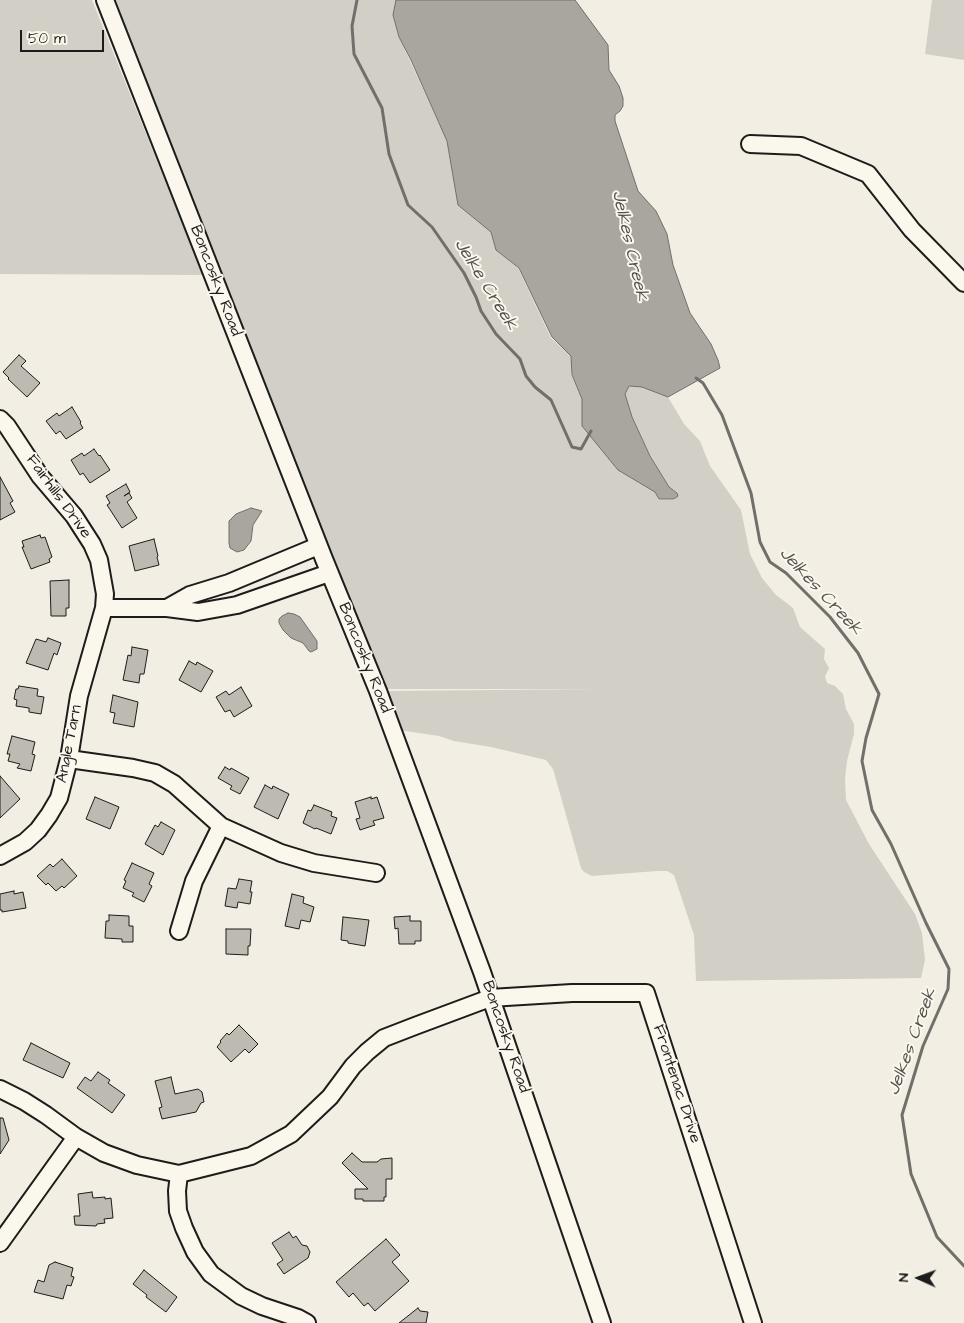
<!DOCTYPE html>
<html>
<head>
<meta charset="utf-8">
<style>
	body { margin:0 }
	#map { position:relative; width:964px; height:1323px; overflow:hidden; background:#f2eee4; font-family:"Architects Daughter",sans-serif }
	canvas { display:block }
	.north { position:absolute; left:894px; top:1253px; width:50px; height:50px; -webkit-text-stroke:4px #fbf7ec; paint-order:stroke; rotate:272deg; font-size:14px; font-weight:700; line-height:20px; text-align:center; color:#1c1c1c }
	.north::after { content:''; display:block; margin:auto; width:18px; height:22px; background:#1c1c1c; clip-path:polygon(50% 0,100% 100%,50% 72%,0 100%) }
	.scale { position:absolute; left:20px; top:30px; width:84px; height:22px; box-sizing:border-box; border:2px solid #1c1c1c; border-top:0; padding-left:6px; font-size:15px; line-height:18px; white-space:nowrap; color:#1c1c1c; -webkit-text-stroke:4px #fbf7ec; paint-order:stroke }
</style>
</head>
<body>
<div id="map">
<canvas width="964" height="1323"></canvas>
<div class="north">N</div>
<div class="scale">50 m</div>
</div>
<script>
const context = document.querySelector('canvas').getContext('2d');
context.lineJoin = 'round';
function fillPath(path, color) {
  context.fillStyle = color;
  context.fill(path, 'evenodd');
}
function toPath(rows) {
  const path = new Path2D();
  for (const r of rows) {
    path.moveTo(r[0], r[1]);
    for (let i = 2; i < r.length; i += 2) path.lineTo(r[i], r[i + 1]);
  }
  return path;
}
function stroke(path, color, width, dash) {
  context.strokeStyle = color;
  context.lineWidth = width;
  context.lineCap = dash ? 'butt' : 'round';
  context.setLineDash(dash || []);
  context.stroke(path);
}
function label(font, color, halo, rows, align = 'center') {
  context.font = font + ' "Architects Daughter",sans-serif';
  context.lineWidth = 4;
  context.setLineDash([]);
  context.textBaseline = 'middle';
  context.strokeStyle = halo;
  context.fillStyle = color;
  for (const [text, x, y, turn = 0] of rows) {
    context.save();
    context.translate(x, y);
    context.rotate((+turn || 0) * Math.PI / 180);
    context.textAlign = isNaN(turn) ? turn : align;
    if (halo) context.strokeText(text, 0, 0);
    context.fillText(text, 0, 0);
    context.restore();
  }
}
const green = toPath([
	[0,0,92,0,203,275,0,274],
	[116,0,396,0,393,15,399,37,447,141,458,205,491,232,496,250,518,268,551,338,571,356,571,375,582,399,582,426,618,470,655,492,659,500,674,500,678,496,677,492,669,487,650,455,632,417,625,394,629,386,642,387,668,397,684,424,700,441,710,466,741,510,750,554,762,578,776,595,793,608,800,627,825,649,824,659,829,668,825,677,827,683,835,686,843,694,846,709,854,724,854,734,847,761,845,779,846,800,869,844,915,914,922,933,925,960,921,978,696,981,694,935,674,875,667,871,657,871,592,876,584,872,581,868,555,776,553,769,546,760,491,747,454,741,439,736,399,730,383,691,604,689,383,689,151,97],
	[932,0,964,0,964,60,925,54]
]);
const water = toPath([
	[396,0,575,0,608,45,609,70,619,86,623,98,623,106,620,111,615,115,615,121,638,191,656,211,667,234,673,265,690,313,711,344,718,360,720,368,668,397,642,387,629,386,625,394,632,417,650,456,669,487,677,493,678,496,674,499,659,499,655,492,618,470,582,426,582,399,572,375,571,356,552,337,519,268,496,250,491,232,458,205,447,141,411,60,399,37,393,15,396,0],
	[251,508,262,511,253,525,251,541,244,550,237,552,230,548,229,543,229,521,236,514,251,508],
	[288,613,294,614,300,617,317,641,317,649,311,652,309,651,303,643,291,638,283,630,279,623,279,619,282,616,288,613]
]);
const stream = toPath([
	[357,0,352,26,354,54,382,108,389,154,408,205,432,227,464,273,476,297,481,311,496,334,520,359,526,376,535,387,551,400,572,447,581,449,591,431],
	[696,378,703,383,722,415,751,493,760,542,770,562,786,573,830,617,858,653,879,694,866,738,862,761,872,810,891,844,926,923,949,969,948,989,923,1046,902,1115,911,1174,937,1237,964,1266]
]);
const building = toPath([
	[19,355,26,361,21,366,40,383,27,397,8,379,9,378,3,372,19,355],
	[72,407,81,422,80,423,83,428,66,439,60,431,56,434,46,421,57,413,59,416,72,407],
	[94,449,99,456,100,455,110,470,90,483,83,473,80,475,71,460,82,453,84,456,94,449],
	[0,477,13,501,10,503,15,512,0,520,0,477],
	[126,484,130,492,124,496,129,493,132,498,127,502,137,518,122,528,107,505,110,503,106,496,126,484],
	[40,535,41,538,45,537,52,557,49,559,50,562,31,569,22,547,24,547,22,541,40,535],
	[154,539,158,556,157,557,159,565,135,571,129,546,154,539],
	[69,580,69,608,66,608,66,616,51,616,50,581,69,580],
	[48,638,61,643,57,655,54,653,48,670,26,663,36,639,46,642,48,638],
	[132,647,148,650,144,674,140,674,139,683,123,680,128,655,131,656,132,647],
	[189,661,196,665,197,662,213,671,201,692,179,680,189,661],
	[19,686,38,689,37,696,44,697,41,714,29,712,29,708,16,706,17,700,14,699,16,689,18,689,19,686],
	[241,687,252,706,234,717,230,710,225,712,216,697,226,691,229,695,241,687],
	[113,695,138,702,134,727,113,723,115,713,110,712,113,695],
	[12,736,35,742,32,754,35,755,31,771,17,768,20,764,8,761,10,754,7,754,12,736],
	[225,767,230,770,231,768,249,778,240,794,230,789,232,786,218,778,225,767],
	[0,776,20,799,0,818,0,776],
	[265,785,272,789,273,786,289,794,278,819,254,807,265,785],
	[95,797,119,807,110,829,86,819,95,797],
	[371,797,371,799,377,797,384,818,373,821,375,825,360,830,356,819,360,818,355,802,371,797],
	[314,805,332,812,331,816,337,818,331,834,316,828,315,829,303,823,308,810,311,811,314,805],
	[161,822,175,830,163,855,145,844,155,825,158,827,161,822],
	[62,859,77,876,64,888,62,886,56,891,48,883,46,885,37,876,50,864,53,867,62,859],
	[132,863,154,873,149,884,152,886,144,902,132,896,134,893,123,888,126,881,124,880,132,863],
	[239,879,252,881,250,892,252,892,250,904,238,902,237,908,225,906,228,888,236,889,239,879],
	[14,891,14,894,23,892,26,908,2,912,2,910,0,910,0,894,14,891],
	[292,894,304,897,303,903,314,907,310,922,301,920,299,929,285,926,292,894],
	[109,915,129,916,129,926,133,926,133,942,122,942,122,939,105,938,106,921,109,921,109,915],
	[410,916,410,921,421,921,421,941,415,941,415,944,399,944,398,928,395,929,394,917,410,916],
	[343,917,369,920,365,946,348,943,348,941,341,940,343,917],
	[226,929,251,929,250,946,248,946,248,955,226,954,226,929],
	[239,1025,258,1044,249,1053,245,1049,231,1062,217,1047,221,1042,220,1041,227,1033,229,1035,239,1025],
	[31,1043,70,1063,63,1078,23,1060,31,1043],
	[98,1072,110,1080,108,1083,125,1095,112,1113,77,1088,85,1077,91,1081,98,1072],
	[171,1077,175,1094,198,1089,202,1092,204,1102,201,1103,196,1112,162,1119,159,1108,162,1107,155,1081,171,1077],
	[0,1118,3,1118,9,1140,0,1154,0,1118],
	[352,1153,362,1162,377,1162,381,1159,392,1158,392,1179,386,1179,386,1197,384,1197,384,1201,363,1201,363,1199,355,1199,355,1189,368,1189,342,1163,352,1153],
	[92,1192,93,1198,105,1197,105,1199,111,1198,113,1218,104,1219,105,1223,97,1224,96,1226,75,1225,74,1216,80,1216,78,1194,92,1192],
	[289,1232,293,1238,296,1236,302,1245,307,1246,310,1252,308,1258,284,1274,277,1264,283,1260,272,1243,289,1232],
	[386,1239,400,1255,392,1262,409,1281,375,1311,368,1303,364,1306,353,1293,349,1297,336,1282,386,1239],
	[55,1262,73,1268,71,1276,74,1277,71,1286,67,1285,63,1299,34,1292,38,1280,44,1282,49,1265,55,1262],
	[144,1270,177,1297,166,1312,146,1297,147,1295,133,1284,144,1270],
	[418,1308,420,1311,428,1312,426,1323,399,1323,418,1308]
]);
const minor = toPath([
	[105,0,324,559,378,691,482,972,602,1323],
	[750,144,801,146,868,174,912,230,964,283],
	[0,419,7,426,40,476,74,516,92,544,99,560,105,594,104,608,79,696,69,759,59,798,49,815,38,830,25,842,0,856],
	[104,608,167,608,198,612,237,605,329,573],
	[167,608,190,595,229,583,318,546],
	[69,759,133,768,155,773,174,784,221,826,281,853,314,863,376,873],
	[179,931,194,881,221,826],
	[0,1089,24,1101,46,1115,76,1137,104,1153,137,1165,179,1174,251,1156,291,1134,330,1097,353,1066,367,1052,384,1038,415,1026,490,998,572,993,646,993,753,1323],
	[179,1174,177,1191,178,1211,184,1228,195,1252,211,1274,241,1296,262,1306,298,1318,307,1323],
	[0,1243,76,1137]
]);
const streetNames = [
	["Boncosky Road",215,281,69],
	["Fairhills Drive",58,497,54],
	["Boncosky Road",364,658,68],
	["Angle Tarn",70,744,-79],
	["Boncosky Road",505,1037,71],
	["Frontenac Drive",676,1084,72]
];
const waterNames = [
	["Jelkes Creek",629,246,77],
	["Jelke Creek",485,285,58],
	["Jelkes Creek",820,592,47],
	["Jelkes Creek",913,1042,-70]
];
fillPath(green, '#d2cfc6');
fillPath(water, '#a9a6a0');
stroke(water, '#716f6b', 1);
stroke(stream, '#716f6b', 3);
fillPath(building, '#bdbab1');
stroke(building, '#1c1c1c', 1);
stroke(minor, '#1c1c1c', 20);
stroke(minor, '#fbf7ec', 16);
label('16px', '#1c1c1c', '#fbf7ec', streetNames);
label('italic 18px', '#545351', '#fbf7ec', waterNames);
</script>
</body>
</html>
